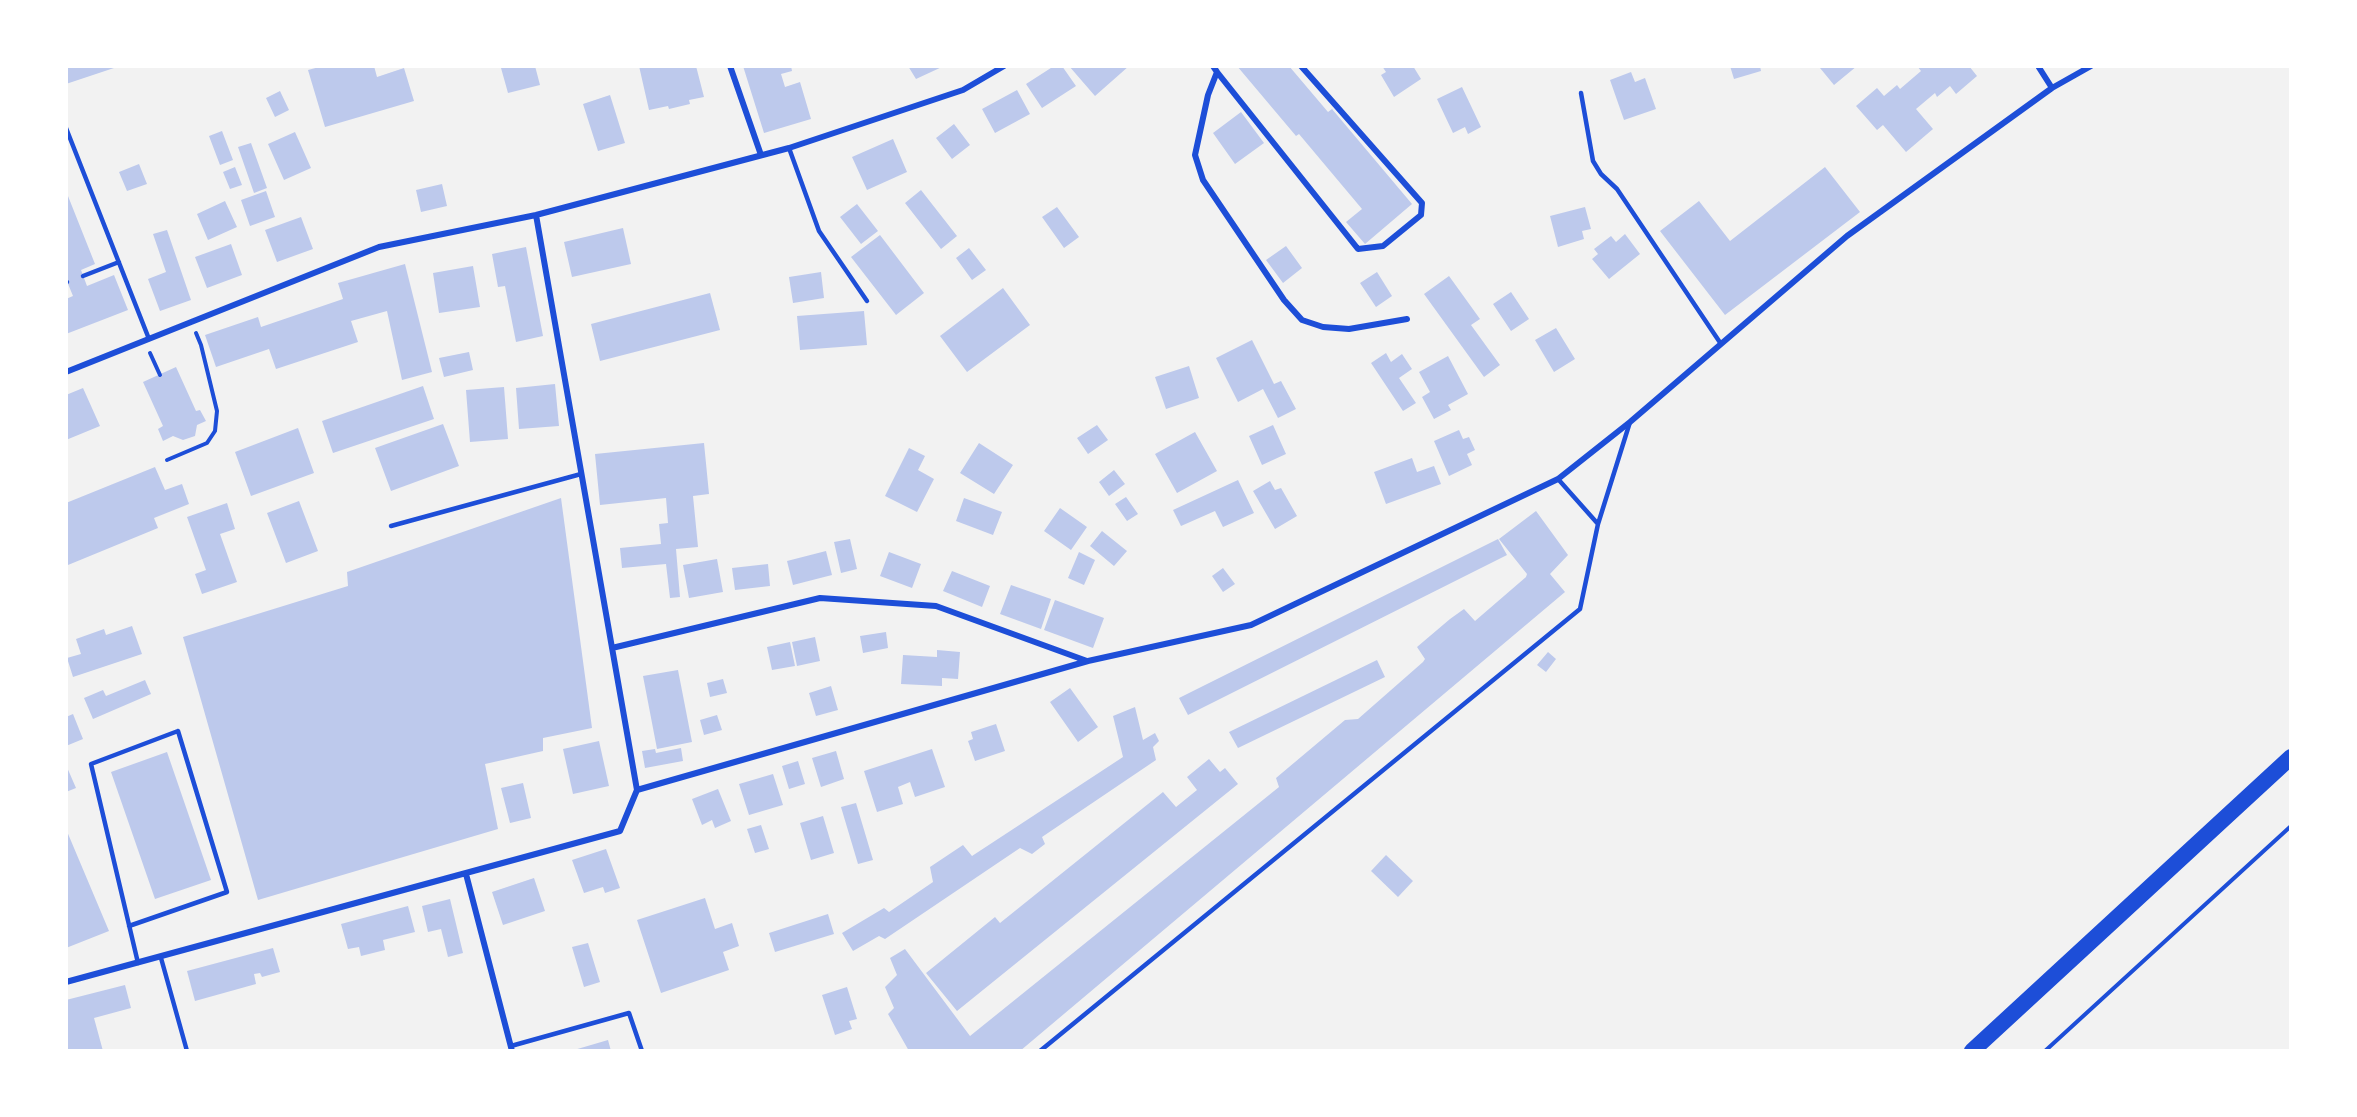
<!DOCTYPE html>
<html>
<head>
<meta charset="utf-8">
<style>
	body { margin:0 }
	#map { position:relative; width:2357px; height:1117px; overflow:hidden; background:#f2f2f2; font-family:Merriweather,serif }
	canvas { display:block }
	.frame { position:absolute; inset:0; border:68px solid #fff; pointer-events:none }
</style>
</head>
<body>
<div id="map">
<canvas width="2357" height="1117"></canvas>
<div class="frame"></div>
</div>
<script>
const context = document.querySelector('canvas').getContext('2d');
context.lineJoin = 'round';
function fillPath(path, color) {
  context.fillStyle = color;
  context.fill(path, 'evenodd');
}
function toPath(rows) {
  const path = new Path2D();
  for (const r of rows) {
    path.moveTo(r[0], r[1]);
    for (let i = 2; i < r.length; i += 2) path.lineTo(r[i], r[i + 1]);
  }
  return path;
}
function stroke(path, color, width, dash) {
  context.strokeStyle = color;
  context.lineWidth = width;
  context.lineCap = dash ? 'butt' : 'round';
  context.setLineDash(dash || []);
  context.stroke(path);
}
const building = toPath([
	[66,66,120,66,66,84],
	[323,66,374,66,377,77,404,68,414,101,325,127,308,70],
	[508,66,535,66,540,85,508,93,501,68],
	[639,66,696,66,704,97,689,100,690,104,669,109,668,106,649,110],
	[743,66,791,66,792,71,781,74,785,87,800,82,811,119,764,133],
	[908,66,944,66,916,79],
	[1054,66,1062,66,1076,86,1042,108,1026,84],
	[1069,66,1129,66,1095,96],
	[1237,66,1289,66,1328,112,1332,109,1412,204,1365,244,1346,222,1362,209,1299,134,1296,136],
	[1382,66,1413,66,1421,79,1394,97,1381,75,1386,72],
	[1730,66,1760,66,1761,71,1734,79],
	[1822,66,1857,66,1834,85,1820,68],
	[1917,66,1969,66,1977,76,1956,94,1950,86,1937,97,1935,93,1916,109,1933,129,1906,152,1883,125,1877,130,1856,106,1877,88,1884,96,1897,85,1900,89,1921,71],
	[1631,72,1635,82,1645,78,1656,109,1624,120,1610,80],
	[1462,87,1481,127,1468,134,1465,127,1453,133,1437,99],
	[1017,90,1030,114,995,133,982,109],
	[280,91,289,110,275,117,266,98],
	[610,95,625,143,598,151,583,104],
	[1241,112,1264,143,1235,164,1213,133],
	[954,124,970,145,952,159,936,138],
	[222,131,233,160,220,165,209,136],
	[295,132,311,168,284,180,268,144],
	[893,139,907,172,867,190,852,157],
	[251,143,267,188,254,193,238,147],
	[139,164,147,184,127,191,119,172],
	[235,167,242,185,230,189,223,172],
	[1825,167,1860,212,1725,315,1660,231,1699,201,1730,241],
	[442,184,447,206,421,212,416,190],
	[921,190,957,236,941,249,905,203],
	[66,191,95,264,81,270,87,286,114,275,128,310,66,334,66,299,73,296,66,279],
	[266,191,275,217,250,226,241,200],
	[225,201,237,227,208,240,197,214],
	[857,204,878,231,861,244,840,217],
	[1057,207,1079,237,1064,248,1042,217],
	[1585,207,1591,229,1582,231,1584,239,1558,247,1550,216],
	[301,217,313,249,277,262,265,230],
	[623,228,631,264,572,277,564,242],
	[167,230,191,300,160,311,148,279,166,272,153,234],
	[1625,234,1640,254,1609,279,1592,259,1598,254,1594,249,1611,236,1616,242],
	[880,235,924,293,896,315,851,257],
	[231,244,242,275,207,288,195,257],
	[1286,246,1302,268,1283,283,1266,260],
	[526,247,543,336,516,342,505,286,498,287,492,254],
	[969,248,986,270,972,280,956,258],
	[405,264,432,372,402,380,387,311,351,321,358,342,276,369,269,349,216,367,205,335,258,317,261,327,343,299,338,283],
	[473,266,480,307,439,313,433,273],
	[821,272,824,298,793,303,789,277],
	[1377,272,1392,296,1376,307,1360,283],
	[1449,276,1480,319,1471,325,1500,365,1484,377,1424,294],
	[1003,288,1030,325,967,372,940,336],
	[1511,292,1529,319,1511,331,1493,304],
	[710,293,720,330,600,361,591,324],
	[864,311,867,345,800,350,797,316],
	[1556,328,1575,359,1554,372,1535,340],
	[1252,340,1274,384,1281,381,1296,409,1278,418,1263,389,1238,402,1216,358],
	[469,352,473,370,444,377,439,358],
	[1386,353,1391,362,1402,354,1412,369,1399,378,1416,403,1403,411,1371,363],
	[1448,356,1468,394,1448,405,1451,410,1434,419,1422,397,1430,392,1419,372],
	[1189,366,1199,398,1166,409,1155,377],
	[176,367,196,411,200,410,206,421,197,425,195,436,183,440,173,436,163,441,158,429,163,426,143,382],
	[555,384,559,426,519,429,516,388],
	[423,386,434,419,333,453,322,421],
	[504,387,508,439,470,442,466,390],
	[83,388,100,426,66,440,66,395],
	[443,424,459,466,391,491,375,448],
	[1097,425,1108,440,1088,454,1077,438],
	[1273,425,1286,454,1262,465,1249,436],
	[298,428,314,473,251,496,235,452],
	[1459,430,1463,439,1469,437,1475,450,1467,454,1472,465,1449,476,1434,441],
	[1195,432,1217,471,1177,493,1155,454],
	[704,443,709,494,693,496,698,547,676,549,680,597,670,598,666,564,622,568,620,548,661,544,659,524,668,523,666,498,600,505,595,454],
	[979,443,1013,465,994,494,960,473],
	[909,448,925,456,918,470,934,479,917,512,885,496],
	[1412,458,1417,472,1434,466,1441,484,1386,504,1374,472],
	[155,467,165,490,182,484,189,504,154,518,158,528,68,565,66,503],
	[1114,470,1125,484,1109,496,1099,482],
	[1238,480,1254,513,1223,527,1215,511,1181,526,1173,510],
	[1270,481,1275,490,1281,488,1297,516,1275,529,1253,491],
	[1126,497,1138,514,1127,521,1115,504],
	[561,498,592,728,543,738,543,751,485,764,498,829,258,900,183,637,348,586,347,572],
	[964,498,1002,512,993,535,956,521],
	[299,501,318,551,286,563,267,513],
	[227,503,235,529,220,534,237,582,202,594,195,574,206,570,187,517],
	[1060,508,1087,527,1071,550,1044,531],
	[1536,511,1568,555,1550,574,1565,592,1020,1051,909,1051,888,1014,894,1008,885,987,897,975,890,958,905,949,970,1036,1279,787,1276,778,1345,720,1358,719,1423,662,1425,659,1417,647,1450,619,1464,609,1475,621,1526,577,1527,574,1499,539],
	[1102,531,1127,551,1114,566,1090,546],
	[850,539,857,569,841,573,834,542],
	[1498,539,1507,555,1188,715,1179,698],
	[826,551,832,575,793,585,787,561],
	[889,552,921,564,912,588,880,576],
	[1079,552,1095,560,1084,585,1068,578],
	[717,559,723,592,689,598,683,565],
	[768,564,770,586,735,590,732,568],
	[1223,568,1235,584,1223,592,1212,576],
	[952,571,990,586,982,607,943,591],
	[1011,585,1051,599,1041,629,1000,614],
	[1055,600,1104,618,1093,648,1044,630],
	[132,626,142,654,73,677,67,658,81,654,76,639,104,629,106,635],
	[886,632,888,648,863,653,860,636],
	[815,637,820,661,797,666,792,642],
	[790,642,795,666,772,670,767,647],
	[937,650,960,652,958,679,942,678,942,686,901,684,903,655,937,657],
	[1548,652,1556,659,1546,672,1537,665],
	[1377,660,1385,677,1238,748,1229,732],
	[678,670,692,742,657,749,643,676],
	[723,679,727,693,710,697,707,683],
	[145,680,151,694,93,719,84,698,103,690,106,696],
	[831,686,838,710,816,716,809,693],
	[1070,688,1098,727,1078,742,1050,702],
	[1135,707,1143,740,1155,733,1159,741,1153,747,1156,760,1042,837,1045,844,1032,854,1020,848,885,939,879,936,853,951,842,933,884,908,889,912,933,882,930,867,963,845,972,856,1123,757,1113,716],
	[73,714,83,739,66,746,66,717],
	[717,715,722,730,704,735,700,720],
	[996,724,1005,751,975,761,968,741,973,739,971,732],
	[599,741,609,786,573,794,563,749],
	[681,748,683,761,645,768,642,751,655,749,656,753],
	[932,749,945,787,915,797,910,782,898,787,903,804,877,812,864,771],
	[836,751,844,779,821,787,812,758],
	[167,752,211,880,155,899,111,772],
	[1209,759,1220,772,1225,768,1238,784,957,1011,926,973,995,917,1000,923,1163,792,1176,807,1197,790,1187,777],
	[798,761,805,784,789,789,782,766],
	[66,765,76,788,66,792],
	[773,774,783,805,749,815,739,784],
	[523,783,531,818,510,823,501,788],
	[718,789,731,821,715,828,712,820,702,825,692,799],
	[856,803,873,860,858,864,841,807],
	[823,816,834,853,811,860,800,823],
	[761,825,769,849,755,853,747,829],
	[66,829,109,931,66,948],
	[606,849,620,888,605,893,603,887,584,893,572,860],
	[1386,855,1413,881,1398,897,1371,871],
	[534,878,545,911,503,925,492,892],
	[705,898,715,929,732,923,739,946,723,952,729,970,661,993,637,920],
	[450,899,463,953,448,957,441,929,428,932,422,906],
	[408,906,415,932,383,940,385,950,361,956,359,947,348,949,341,924],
	[828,914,834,934,775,952,769,933],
	[588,943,600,982,584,987,572,947],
	[273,948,280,972,262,977,260,973,254,974,256,984,195,1001,187,971],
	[125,985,131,1008,94,1018,103,1051,66,1051,66,1000],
	[847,987,857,1019,849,1021,852,1029,835,1035,822,995],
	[608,1040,611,1051,574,1051,574,1050]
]);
const path = toPath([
	[150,353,160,375],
	[167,460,207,443,215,431,217,411,201,345,196,333],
	[2045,1051,2291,826]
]);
const service = toPath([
	[1581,93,1593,161,1601,174,1617,189,1721,344],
	[66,128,149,339],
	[789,148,819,231,867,301],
	[83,276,119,262],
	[66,283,67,282],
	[1558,479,1598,524],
	[391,526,581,474],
	[129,926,227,892,178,731,91,764,138,963],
	[161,958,187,1051],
	[511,1046,629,1013,642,1051],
	[1040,1051,1580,609,1598,524,1630,422]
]);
const minor = toPath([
	[730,66,761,155],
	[1213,66,1217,72,1208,95,1195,155,1203,180,1284,300,1302,320,1323,327,1349,329,1407,319],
	[2038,66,2052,88],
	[1217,72,1358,249,1383,246,1421,215,1422,203,1301,66],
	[66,372,379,247,536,215,789,148,963,90,1004,66],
	[612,648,820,598,936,606,1087,661],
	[637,790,1088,661,1251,625,1558,479,1630,422,1847,236,2052,88,2091,66],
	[466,874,512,1051],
	[66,982,620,831,637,790,536,215]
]);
const trunk = toPath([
	[1972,1051,2291,757]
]);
fillPath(building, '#bdc9ec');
stroke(path, '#1d4ed8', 4);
stroke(service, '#1d4ed8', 4.5);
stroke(minor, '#1d4ed8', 6);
stroke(trunk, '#1d4ed8', 16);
</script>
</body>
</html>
